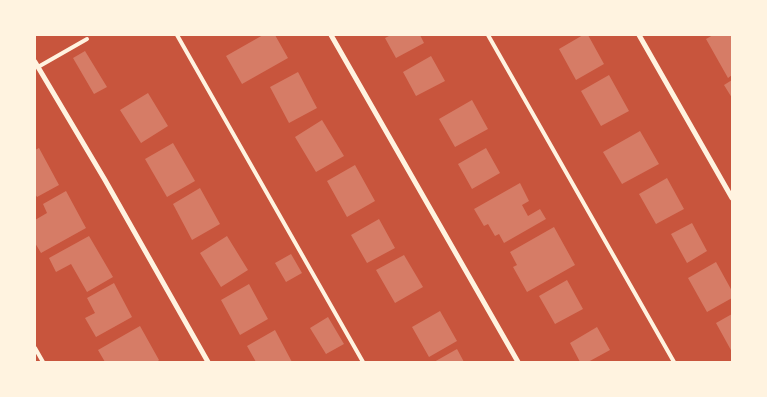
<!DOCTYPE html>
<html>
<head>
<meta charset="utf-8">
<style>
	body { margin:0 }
	#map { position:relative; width:767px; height:397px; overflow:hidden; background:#c8553d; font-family:Montserrat,sans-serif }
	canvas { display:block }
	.frame { position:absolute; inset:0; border:36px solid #fff3e0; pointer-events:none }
</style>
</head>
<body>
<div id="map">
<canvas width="767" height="397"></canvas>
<div class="frame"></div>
</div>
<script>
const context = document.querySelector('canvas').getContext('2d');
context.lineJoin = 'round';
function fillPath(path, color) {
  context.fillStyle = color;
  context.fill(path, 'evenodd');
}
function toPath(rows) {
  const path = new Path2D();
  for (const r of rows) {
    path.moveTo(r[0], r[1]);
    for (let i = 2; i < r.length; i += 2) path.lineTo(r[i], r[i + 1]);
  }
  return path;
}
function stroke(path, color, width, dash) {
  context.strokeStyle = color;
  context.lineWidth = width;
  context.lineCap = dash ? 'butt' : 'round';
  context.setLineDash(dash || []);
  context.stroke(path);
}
const building = toPath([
	[263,35,275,35,288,58,242,84,226,56],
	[391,35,420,35,424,43,396,58,385,38],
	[583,35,588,35,604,64,576,80,559,49],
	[713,35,732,35,732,75,728,78,706,39],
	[85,51,107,87,94,94,73,58],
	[431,56,445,81,416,96,403,72],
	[298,72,317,108,289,123,270,87],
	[609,75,629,111,601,126,581,91],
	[732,80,732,98,724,85],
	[148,93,168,126,141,143,120,110],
	[472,100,488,129,455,147,439,119],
	[322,120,344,156,316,172,295,137],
	[640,131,659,164,622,184,603,152],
	[173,143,195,181,167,197,145,159],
	[39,148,59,185,37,197,35,194,35,150],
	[486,148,500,173,472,189,458,164],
	[355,165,375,201,347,217,327,181],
	[667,178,684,209,656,224,639,194],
	[520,183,529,201,522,205,528,216,540,209,546,219,504,243,499,234,495,236,488,224,484,226,474,209],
	[200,188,220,224,192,240,173,204],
	[66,191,86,228,41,253,35,243,35,220,47,213,43,204],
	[379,219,395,248,367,263,351,235],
	[692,223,707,251,687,263,671,234],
	[554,227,575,265,527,292,513,267,517,265,510,252],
	[89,236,113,277,87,292,71,264,56,272,49,258],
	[227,236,248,270,221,287,200,253],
	[291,254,302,273,286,282,275,263],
	[404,255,423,287,395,303,376,270],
	[716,262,732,291,732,298,707,312,688,278],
	[567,280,583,309,555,324,539,296],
	[114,283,132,317,96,337,85,318,95,313,87,298],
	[249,284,268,319,240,335,221,300],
	[440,311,457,341,429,357,412,327],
	[732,314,732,352,716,323],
	[328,317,344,344,326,354,310,328],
	[140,326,159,360,157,362,105,362,98,350],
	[597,327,610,350,588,362,580,362,570,343],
	[275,330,292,362,256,362,247,346],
	[457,349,464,362,434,362]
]);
const service = toPath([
	[177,35,363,362],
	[488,35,674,362],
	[38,67,87,39],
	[35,348,43,362]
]);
const minor = toPath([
	[331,35,518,362],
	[639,35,732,198],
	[35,62,105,180,208,362]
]);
fillPath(building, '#d67c66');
stroke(service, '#fff3e0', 4);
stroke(minor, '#fff3e0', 5);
</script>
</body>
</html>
